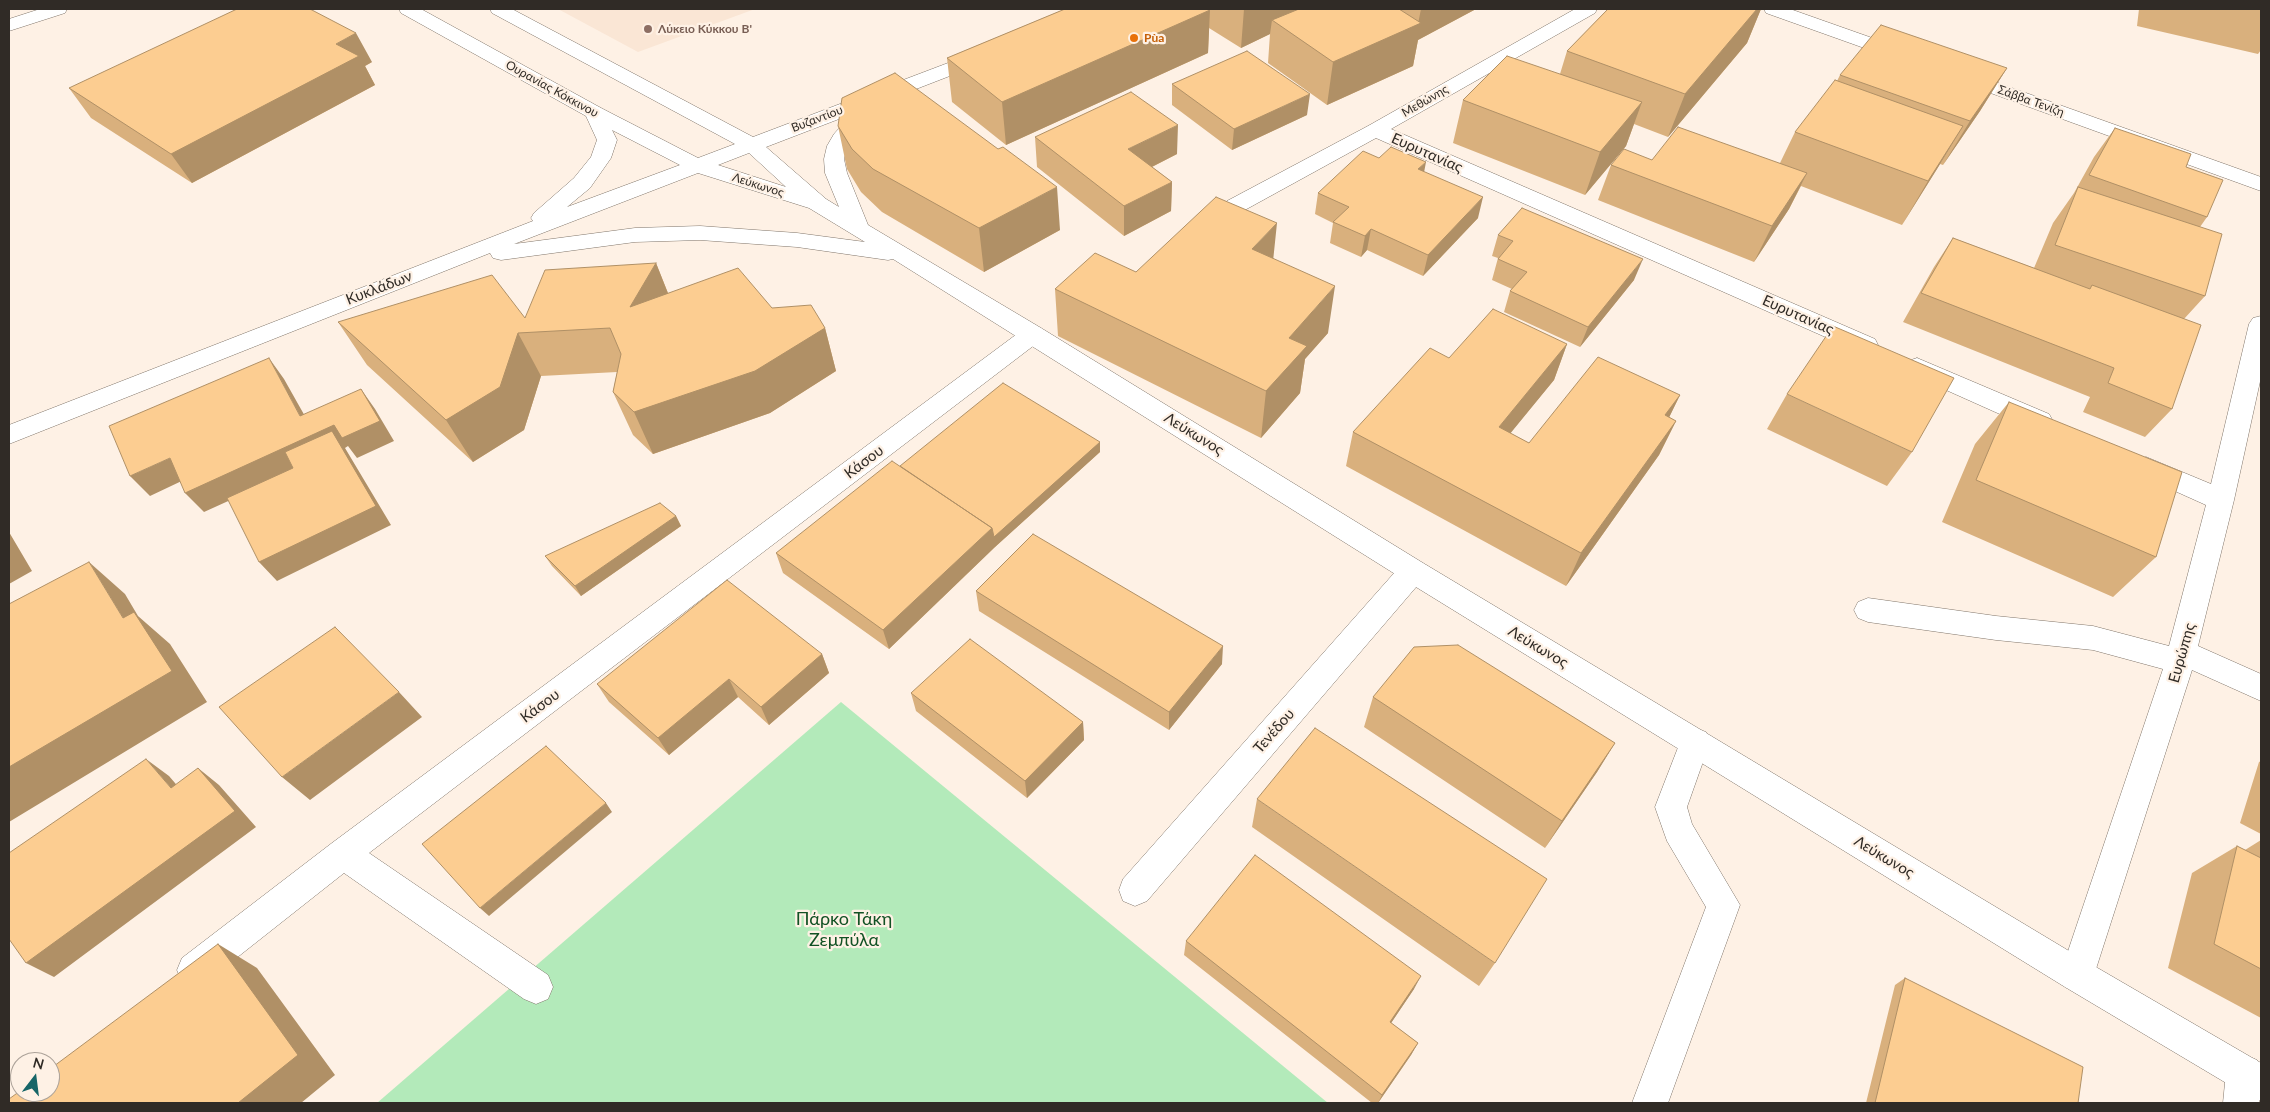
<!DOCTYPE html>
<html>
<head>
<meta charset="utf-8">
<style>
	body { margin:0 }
	#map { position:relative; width:2270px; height:1112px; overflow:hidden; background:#fef1e5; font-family:Lato,sans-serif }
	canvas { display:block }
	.frame { position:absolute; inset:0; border:10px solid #302b26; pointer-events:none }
	.north { position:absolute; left:10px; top:1052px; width:50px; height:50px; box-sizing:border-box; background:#fef1e5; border:1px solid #aca299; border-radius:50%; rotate:15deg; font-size:14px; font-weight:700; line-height:20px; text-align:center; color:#302b26 }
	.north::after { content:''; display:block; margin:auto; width:18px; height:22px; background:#176668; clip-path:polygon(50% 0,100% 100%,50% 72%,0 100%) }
</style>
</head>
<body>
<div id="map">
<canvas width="2270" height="1112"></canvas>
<div class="frame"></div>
<div class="north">N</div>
</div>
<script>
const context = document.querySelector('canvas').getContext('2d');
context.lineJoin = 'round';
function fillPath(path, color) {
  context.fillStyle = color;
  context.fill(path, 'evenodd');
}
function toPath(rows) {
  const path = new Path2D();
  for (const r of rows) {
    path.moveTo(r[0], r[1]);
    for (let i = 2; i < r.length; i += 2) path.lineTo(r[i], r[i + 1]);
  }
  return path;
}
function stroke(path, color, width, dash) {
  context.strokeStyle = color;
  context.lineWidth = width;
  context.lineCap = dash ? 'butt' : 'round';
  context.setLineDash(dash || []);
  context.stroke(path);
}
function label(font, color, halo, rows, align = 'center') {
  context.font = font + ' Lato,sans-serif';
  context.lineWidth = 4.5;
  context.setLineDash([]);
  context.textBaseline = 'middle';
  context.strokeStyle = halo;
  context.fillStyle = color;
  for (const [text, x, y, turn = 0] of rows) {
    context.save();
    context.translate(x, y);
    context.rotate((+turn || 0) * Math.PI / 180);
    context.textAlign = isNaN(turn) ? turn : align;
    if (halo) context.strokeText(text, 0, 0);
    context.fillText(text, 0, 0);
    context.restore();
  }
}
const built = toPath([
	[558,9,755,9,638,52]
]);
const green = toPath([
	[841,702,1328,1103,377,1103]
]);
const minor = toPath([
	[40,9,67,9,65,13,9,31,9,19,40,9],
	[1575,9,1597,9,1595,13,1391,129,1875,339,1878,345,1875,351,1866,353,1857,351,1376,138,1243,211,1235,213,1227,211,1224,206,1227,201,1368,126,1575,9],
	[1764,9,1790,9,1909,51,1912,55,1909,59,1902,61,1895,59,1766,13,1764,9],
	[1959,69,2261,177,2261,191,1952,79,1949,75,1952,71,1959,69],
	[2261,316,2261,377,2234,500,2198,646,2261,674,2261,701,2192,670,2094,975,2089,987,2077,992,2065,987,2060,975,2163,669,2093,650,1996,640,1868,622,1858,618,1854,610,1858,602,1868,598,1996,616,2093,626,2169,646,2206,505,2137,474,2133,467,2137,460,2146,457,2211,484,2249,324,2253,318,2261,316],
	[1033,326,1041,328,1045,334,1041,340,369,853,548,975,553,987,548,999,536,1004,524,999,344,873,206,982,194,987,182,982,177,970,182,958,332,843,1025,328,1033,326],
	[1917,358,2049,414,2053,421,2049,428,2040,430,2031,428,1908,373,1905,367,1908,361,1917,358],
	[1413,560,1423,563,1427,571,1423,579,1147,901,1135,906,1123,901,1119,890,1123,879,1403,563,1413,560],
	[1695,728,1706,732,1710,742,1687,807,1692,824,1740,905,1668,1103,1632,1103,1706,907,1667,841,1655,807,1684,732,1695,728],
	[2244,1055,2257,1060,2261,1071,2259,1103,2223,1103,2226,1073,2231,1060,2244,1055]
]);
const major = toPath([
	[399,9,421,9,601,108,698,158,735,144,492,13,490,9,512,9,753,137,977,52,991,52,994,56,991,60,867,108,874,113,853,137,847,146,844,159,847,173,868,225,1041,328,1423,563,2089,963,2261,1063,2261,1101,2248,1096,2065,987,1403,579,893,259,888,260,797,247,700,240,635,242,501,260,493,258,490,253,9,444,9,425,533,221,531,218,534,213,574,178,591,157,597,140,586,116,401,13,399,9],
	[852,114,834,134,827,146,824,159,825,173,839,207,826,199,766,147,852,114],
	[612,130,680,165,567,207,590,188,611,158,617,140,612,130],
	[749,153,786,187,718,165,749,153],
	[698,173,809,208,865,242,797,233,700,226,635,228,514,244,698,173]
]);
const wall = toPath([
	[1065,9,1476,9,1418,40,1413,66,1327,105,1268,63,1270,34,1241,48,1209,28,1208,53,1006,145,952,102,947,58],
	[1608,9,1761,9,1747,43,1668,137,1634,124,1626,146,1585,195,1453,143,1463,100,1560,74,1567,51],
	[2139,9,2261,9,2261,50,2258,54,2137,26],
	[372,62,365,66,375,85,192,183,91,118,69,88],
	[2007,68,1980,111,1943,165,1940,164,1902,225,1801,186,1789,209,1754,262,1598,200,1611,165,1652,160,1780,163,1795,132,1837,81,1840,75],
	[1172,84,1307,115,1232,150,1172,105],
	[838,126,1060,230,984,272,882,212,861,192,847,169],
	[2115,128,2186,167,2207,217,2200,227,2205,296,2184,319,2172,409,2145,437,2083,412,2090,397,1903,322,1934,267,1953,238,2034,268,2053,223,2074,193,2094,157],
	[1035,137,1177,154,1152,167,1172,182,1171,211,1124,236,1037,167],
	[1379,158,1478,218,1423,276,1367,250,1361,257,1330,243,1333,223,1315,214,1318,193],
	[1498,235,1634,280,1580,347,1504,312,1510,291,1512,289,1492,280,1498,258,1492,256],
	[1273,258,1328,333,1305,359,1300,393,1261,438,1058,336,1055,289,1136,272],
	[656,263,668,293,772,308,825,328,836,371,770,413,653,454,633,435,613,392,617,372,541,376,524,430,473,462,367,365,338,322,525,318],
	[1567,344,1554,380,1510,433,1529,443,1680,395,1669,417,1676,421,1659,455,1566,586,1346,466,1353,432,1449,358],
	[1787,394,1912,452,1887,486,1767,429],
	[2009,402,2156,557,2113,597,1942,522,1975,444],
	[1100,452,995,547,889,649,783,573,776,553,900,466],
	[676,516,681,526,581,596,552,566,545,556],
	[976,591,1222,664,1169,730,979,611],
	[822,654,829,673,769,725,738,697,669,755,609,702,597,684],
	[911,693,1083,722,1084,740,1027,798,916,711],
	[1373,697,1615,743,1597,772,1545,848,1364,727],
	[2261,761,2261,834,2240,823,2259,762],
	[1257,799,1495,963,1479,986,1252,827],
	[2261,840,2261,1018,2168,968,2192,873,2237,846,2245,850],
	[1186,941,1414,989,1391,1023,1418,1043,1411,1055,1378,1103,1372,1103,1184,955],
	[1905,978,2078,1103,1866,1103,1895,985]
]);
const shadedWall = toPath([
	[1244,9,1322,9,1272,20,1270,34,1241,48],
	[1421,9,1476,9,1418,40,1413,66,1327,105,1333,62,1418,24],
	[1757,9,1761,9,1747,43,1668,137,1685,94],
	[1210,10,1208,53,1006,145,1002,102],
	[356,33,372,62,365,66,375,85,192,183,171,154,336,44],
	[2007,68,1980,111,1943,165,1970,121],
	[1310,94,1307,115,1232,150,1234,129],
	[1642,102,1626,146,1585,195,1600,152],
	[1178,125,1177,154,1128,179,1128,149],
	[1963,126,1937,169,1902,225,1928,181],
	[1426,162,1422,183,1418,169],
	[1807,173,1789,209,1754,262,1772,226],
	[1172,182,1171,211,1124,236,1124,206],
	[1057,187,1060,230,984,272,979,228],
	[1483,197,1478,218,1423,276,1428,255],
	[1277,223,1272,271,1252,249],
	[1371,229,1367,250,1361,257,1365,236],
	[1643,259,1634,280,1580,347,1588,327],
	[656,263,673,306,630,307],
	[1335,286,1328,333,1305,359,1300,393,1261,438,1266,391,1289,338],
	[825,328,836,371,770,413,653,454,634,412],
	[518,333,541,376,524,430,473,462,446,420],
	[1567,344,1554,380,1487,462,1499,427],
	[269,358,284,379,315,434,361,389,375,409,394,441,357,458,348,446,345,448,391,525,277,581,259,562,343,449,204,512,185,493,300,416],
	[1680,395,1663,430,1665,415],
	[1676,421,1659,455,1566,586,1581,553],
	[1100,442,1100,452,995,547,889,649,883,630,992,528],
	[170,458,188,478,150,496,130,476],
	[676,516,681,526,581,596,575,586],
	[9,532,32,571,9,584],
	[89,562,125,594,138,616,170,644,207,702,9,822,9,767,123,618],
	[1223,646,1222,664,1169,730,1169,712],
	[822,654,829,673,769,725,761,707],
	[729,679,738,697,669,755,658,738],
	[399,692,422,717,310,800,282,777],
	[1083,722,1084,740,1027,798,1025,781],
	[1615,743,1597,772,1545,848,1562,821],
	[146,759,169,776,193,804,171,788],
	[198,768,219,785,256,827,54,977,26,963],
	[606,803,612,812,489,916,480,908],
	[218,944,257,968,335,1075,301,1103,238,1103],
	[1421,976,1414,989,1383,1035,1390,1022],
	[1418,1043,1411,1055,1378,1103,1382,1095]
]);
const building = toPath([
	[237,9,310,9,356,33,336,44,359,56,171,154,69,88,237,9],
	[1065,9,1209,9,1210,10,1002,102,947,58,1065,9],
	[1299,9,1399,9,1421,23,1333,62,1272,20,1299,9],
	[1608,9,1757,9,1685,94,1567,51,1608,9],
	[1881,25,2007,68,1970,121,1840,75,1881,25],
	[1247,51,1310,94,1234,129,1172,84,1247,51],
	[1507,56,1642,102,1600,152,1463,100,1507,56],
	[895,73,998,149,1003,147,1057,187,979,228,873,169,852,149,838,126,842,98,895,73],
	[1835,80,1963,126,1928,181,1795,132,1835,80],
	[1131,92,1178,125,1128,149,1172,182,1124,206,1035,137,1131,92],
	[1678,127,1807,173,1772,226,1611,165,1624,149,1652,160,1678,127],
	[2115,128,2191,154,2186,167,2223,180,2207,217,2089,175,2115,128],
	[1391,147,1426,162,1418,169,1483,197,1428,255,1371,229,1365,236,1333,222,1349,207,1318,193,1363,151,1379,158,1391,147],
	[2078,187,2222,234,2205,296,2055,245,2078,187],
	[1216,197,1277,223,1252,249,1335,286,1289,338,1307,346,1266,391,1055,289,1095,253,1136,272,1216,197],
	[1522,208,1643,259,1588,327,1510,291,1527,272,1498,259,1513,241,1498,235,1522,208],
	[1953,238,2090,289,2092,285,2201,325,2172,409,2108,383,2114,368,1921,293,1953,238],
	[656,263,630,307,738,268,772,308,811,305,825,328,755,371,634,412,613,392,621,354,610,328,518,333,500,387,446,420,338,322,492,275,525,318,545,270,656,263],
	[1493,309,1567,344,1499,427,1529,443,1598,357,1680,395,1665,415,1676,421,1581,553,1353,432,1430,348,1449,358,1493,309],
	[1833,326,1954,378,1912,452,1787,394,1833,326],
	[269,358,300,416,361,389,380,421,342,438,334,425,185,493,170,458,130,476,109,426,269,358],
	[1003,383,1100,442,994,537,992,528,900,466,1003,383],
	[2009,402,2182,472,2156,557,1976,480,2009,402],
	[332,431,376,506,259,562,227,498,293,468,285,452,332,431],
	[892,461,992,528,883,630,776,553,892,461],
	[660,503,676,516,575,586,545,556,660,503],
	[1033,534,1223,646,1169,712,976,591,1033,534],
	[89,562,123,618,134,612,172,671,9,767,9,604,89,562],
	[727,580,822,654,761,707,729,679,658,738,597,684,727,580],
	[335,627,399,692,282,777,219,707,335,627],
	[970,639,1083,722,1025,781,911,693,970,639],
	[1458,645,1615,743,1562,821,1373,697,1414,647,1458,645],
	[1315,728,1547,879,1495,963,1257,799,1315,728],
	[546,746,606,803,480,908,422,844,546,746],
	[146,759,171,788,198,768,235,811,26,963,9,939,9,853,146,759],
	[2237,846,2261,858,2261,969,2214,944,2237,846],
	[1255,855,1421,976,1390,1022,1418,1043,1382,1095,1186,941,1255,855],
	[218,944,298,1055,238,1103,9,1103,9,1099,20,1091,20,1092,50,1092,50,1069,218,944],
	[1905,978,2083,1067,2078,1103,1875,1103,1905,978]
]);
const markers = [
	[648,29,5,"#8d6e63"],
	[1134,38,5,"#e8710a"]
];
const farEducationnames = [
	["Λύκειο Κύκκου Β'",658,29]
];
const farFoodnames = [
	["Pùa",1144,38]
];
const farStreetnames = [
	["Ουρανίας Κόκκινου",552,89,29],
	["Μεθώνης",1425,101,-30],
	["Σάββα Τενίζη",2031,101,20],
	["Βυζαντίου",817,119,-21],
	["Λεύκωνος",758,185,18]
];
const streetNames = [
	["Ευρυτανίας",1427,153,24],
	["Κυκλάδων",379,288,-21],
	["Ευρυτανίας",1798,315,24],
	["Λεύκωνος",1194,434,32],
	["Κάσου",864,462,-37],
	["Λεύκωνος",1538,647,31],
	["Ευρώπης",2182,653,-74],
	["Κάσου",540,706,-37],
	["Τενέδου",1274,731,-49],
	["Λεύκωνος",1884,857,31]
];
const nearParknames = [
	["Πάρκο Τάκη",844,919],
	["Ζεμπύλα",844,940]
];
fillPath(built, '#fae6d5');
fillPath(green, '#b3eaba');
stroke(minor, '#80756a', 1);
stroke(major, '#80756a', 1);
fillPath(minor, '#fff');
fillPath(major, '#fff');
fillPath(wall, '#d9b07d');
fillPath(shadedWall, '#b09066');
fillPath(building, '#fccd91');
stroke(building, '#b09066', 1);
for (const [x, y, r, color] of markers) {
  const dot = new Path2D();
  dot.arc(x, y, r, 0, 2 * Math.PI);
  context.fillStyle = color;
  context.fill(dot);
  stroke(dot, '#fef1e5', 2);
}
label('bold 12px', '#785e54', '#fef1e5', farEducationnames, 'left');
label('bold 12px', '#c56008', '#fef1e5', farFoodnames, 'left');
label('12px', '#302b26', '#fef1e5', farStreetnames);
label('15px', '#302b26', '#fef1e5', streetNames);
label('18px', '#125224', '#fef1e5', nearParknames);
</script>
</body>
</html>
